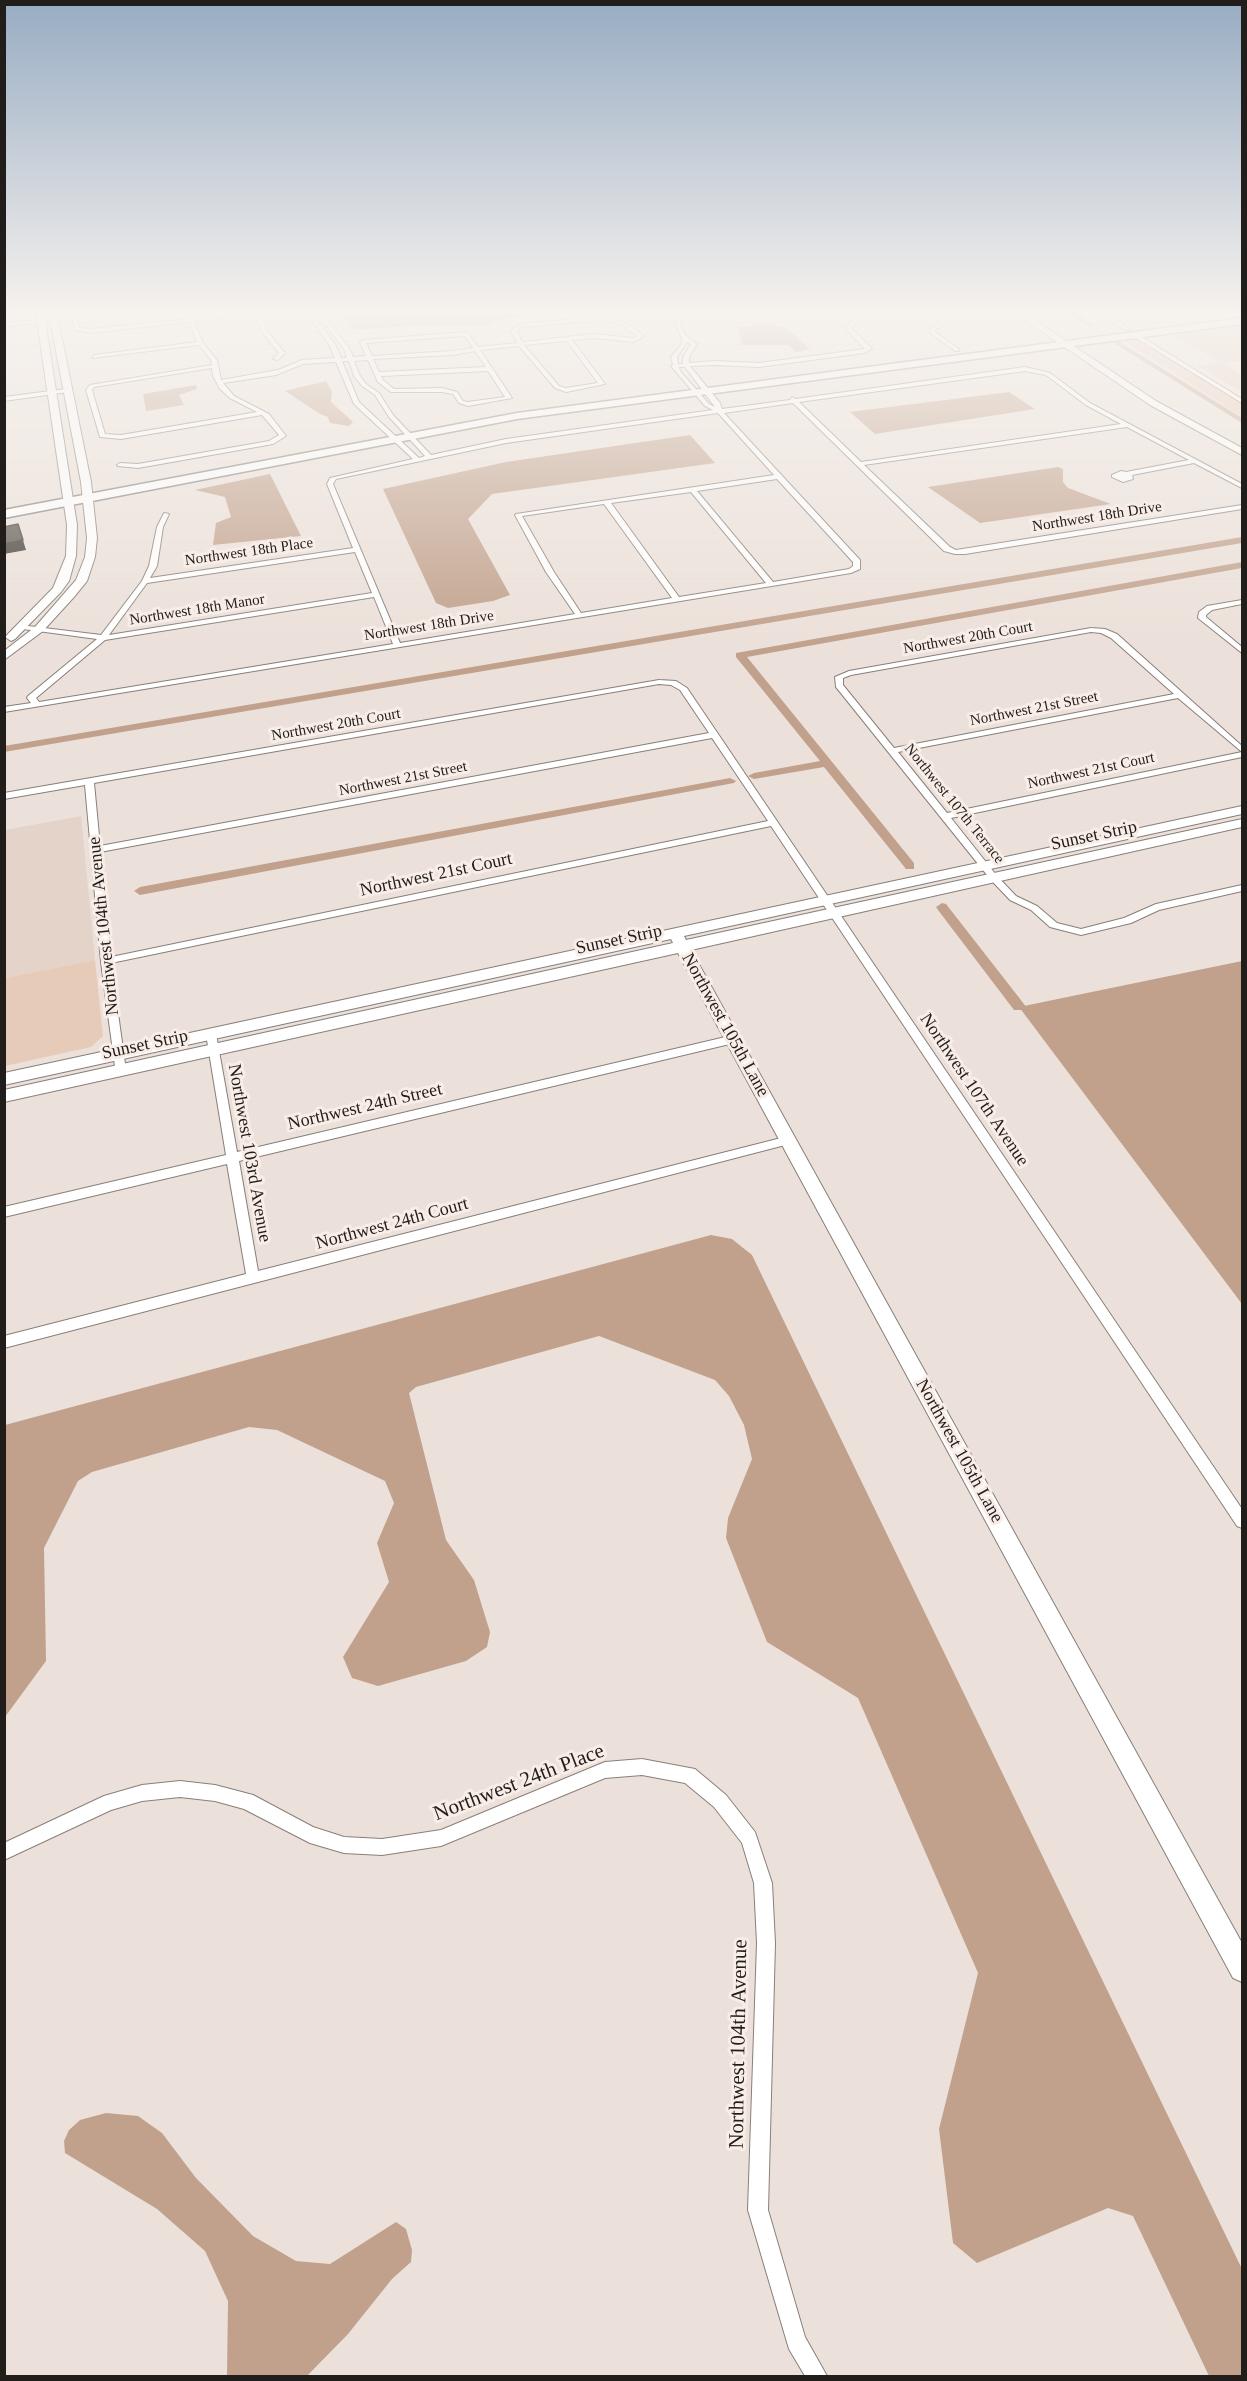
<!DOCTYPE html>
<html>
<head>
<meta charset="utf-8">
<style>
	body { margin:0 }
	#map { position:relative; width:1247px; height:2381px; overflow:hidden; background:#ece1da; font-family:Georgia,serif }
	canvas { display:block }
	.frame { position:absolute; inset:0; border:6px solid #211d1b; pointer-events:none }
</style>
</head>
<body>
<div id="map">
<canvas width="1247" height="2381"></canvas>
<div class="frame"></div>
</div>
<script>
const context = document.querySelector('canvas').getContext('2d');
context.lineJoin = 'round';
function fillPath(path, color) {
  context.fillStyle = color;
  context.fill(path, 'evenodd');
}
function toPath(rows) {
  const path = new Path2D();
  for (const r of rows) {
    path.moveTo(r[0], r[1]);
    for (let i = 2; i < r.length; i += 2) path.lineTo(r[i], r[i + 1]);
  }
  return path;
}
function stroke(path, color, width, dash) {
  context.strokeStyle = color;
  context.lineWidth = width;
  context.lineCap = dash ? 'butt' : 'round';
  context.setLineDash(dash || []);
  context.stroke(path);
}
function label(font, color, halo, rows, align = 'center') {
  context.font = font + ' Georgia,serif';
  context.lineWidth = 6;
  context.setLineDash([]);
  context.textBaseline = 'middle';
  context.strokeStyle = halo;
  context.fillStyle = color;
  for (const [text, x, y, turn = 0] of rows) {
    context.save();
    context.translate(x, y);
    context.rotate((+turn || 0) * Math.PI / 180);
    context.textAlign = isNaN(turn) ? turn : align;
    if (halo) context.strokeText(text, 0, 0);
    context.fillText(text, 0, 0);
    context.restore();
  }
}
const built = toPath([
	[81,816,95,960,5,978,5,830]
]);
const green = toPath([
	[1242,326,1242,360,1225,364,1242,376,1242,392,1198,366,1220,362,1174,335],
	[1129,338,1142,340,1242,404,1242,417,1121,339],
	[95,960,103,1036,91,1047,5,1066,5,978]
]);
const water = toPath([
	[341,314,357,315,542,314,497,320,489,325,420,325,355,330],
	[769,324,787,328,810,349,796,352,788,345,742,345,738,327],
	[326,381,332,391,331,402,353,422,349,426,330,423,328,417,320,414,285,391],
	[196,385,197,389,179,395,184,405,146,411,143,394],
	[1009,392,1035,409,875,434,850,412],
	[690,435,715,463,492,494,468,519,510,595,493,601,448,608,436,603,383,489,506,462],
	[1058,467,1063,469,1063,482,1068,488,1111,504,980,523,928,487],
	[270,474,301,536,213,545,216,523,231,517,225,497,195,490],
	[1242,961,1242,1304,1019,1007],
	[711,1235,732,1239,752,1255,1242,2269,1242,2376,1209,2376,1133,2216,1108,2208,977,2263,953,2243,939,2129,978,1973,858,1698,767,1642,726,1538,728,1518,752,1459,744,1425,729,1396,715,1380,599,1336,416,1387,409,1393,446,1540,474,1580,490,1632,487,1647,466,1661,378,1686,352,1678,343,1657,389,1582,377,1543,394,1503,385,1481,277,1430,249,1427,92,1472,78,1481,44,1548,46,1661,5,1717,5,1425],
	[106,2113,138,2116,162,2133,196,2178,253,2236,296,2261,330,2264,396,2222,406,2229,412,2250,411,2262,392,2279,348,2334,307,2376,227,2376,228,2301,205,2251,157,2209,65,2153,64,2141,69,2130,80,2120]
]);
const canal = toPath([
	[1070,314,1078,314,1094,326,1089,327,1070,314],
	[1114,341,1118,341,1242,418,1242,423,1114,343,1114,341],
	[1242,537,1242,543,4,752,4,746,1242,537],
	[1242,562,1242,568,747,657,914,863,914,869,906,869,824,767,754,779,748,776,754,773,820,761,736,657,736,653,1242,562],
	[730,778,736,781,734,783,140,895,134,891,140,887,730,778],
	[942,903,946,904,1024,1004,1026,1007,1024,1010,1014,1010,938,910,936,907,942,903]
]);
const street = toPath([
	[71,314,77,314,79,328,90,329,189,319,190,314,196,314,194,318,252,314,194,322,203,343,217,360,221,380,278,370,302,360,335,358,329,344,307,314,312,314,335,344,341,358,347,358,344,349,318,314,323,314,349,348,353,357,366,356,360,342,363,340,467,332,478,347,517,343,511,331,520,324,604,316,626,323,644,336,634,342,594,338,572,340,605,384,566,392,555,388,519,346,480,350,512,398,468,406,459,403,453,394,442,392,391,392,378,382,368,360,354,361,360,376,366,384,379,393,393,415,431,455,506,439,713,410,705,406,671,366,673,365,671,357,681,345,682,338,674,322,683,314,689,314,680,322,685,335,697,344,689,357,689,363,714,361,759,363,865,349,845,328,859,314,864,314,851,328,872,349,864,353,759,367,714,365,690,366,720,403,722,409,790,400,792,397,795,399,1025,367,1050,373,1090,403,1242,484,1242,488,1240,487,1194,463,1132,475,1133,479,1123,482,1112,477,1112,475,1121,471,1126,472,1189,460,1127,427,864,465,950,547,956,550,1242,505,1242,509,965,554,955,554,944,551,793,403,724,413,860,560,860,569,851,573,4,712,4,707,31,703,27,698,28,696,97,639,23,629,20,629,20,625,101,635,142,581,149,566,157,527,164,513,169,514,163,527,157,566,150,578,353,548,327,484,330,478,413,459,354,404,336,362,303,364,276,375,223,383,234,396,269,414,286,436,273,444,138,468,118,466,117,465,120,463,138,464,269,441,279,435,262,415,121,439,100,437,86,390,90,385,212,365,211,360,199,345,92,358,94,355,197,342,189,322,90,333,75,330,71,314],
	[604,320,622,325,637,336,633,338,594,334,522,342,517,331,522,327,604,320],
	[465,336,473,348,452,351,372,356,366,343,465,336],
	[567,341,598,383,566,388,559,386,524,345,567,341],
	[687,342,691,344,683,357,683,364,678,364,677,357,687,342],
	[475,351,486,367,379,372,373,359,452,355,475,351],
	[342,361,349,361,354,376,362,386,375,395,389,417,425,456,419,458,359,402,342,361],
	[679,367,685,367,715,407,709,404,680,371,679,367],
	[212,368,213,376,220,389,230,398,257,412,121,435,105,434,92,390,94,387,212,368],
	[488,371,505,397,468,402,463,401,457,392,442,388,394,389,383,380,381,376,488,371],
	[1025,371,1046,375,1086,405,1121,424,861,462,799,402,1025,371],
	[718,413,774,475,516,514,515,515,546,572,575,614,400,643,333,484,336,479,506,443,718,413],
	[777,479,853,562,853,566,849,569,773,582,697,491,777,479],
	[691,492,766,583,679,597,611,503,691,492],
	[604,504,672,598,581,613,554,572,522,516,604,504],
	[355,552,372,593,109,635,147,583,355,552],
	[374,597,393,644,39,702,36,698,105,640,374,597],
	[255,314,261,314,268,332,285,353,278,360,273,359,279,353,262,332,255,314],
	[1101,314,1107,314,1130,329,1125,330,1101,314],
	[56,318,54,321,4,327,4,323,56,318],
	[940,324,942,327,935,329,935,332,959,349,959,351,955,351,930,333,931,327,940,324],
	[1133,334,1137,334,1242,399,1242,403,1133,336,1133,334],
	[66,389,68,392,4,401,4,397,66,389],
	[1242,600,1242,604,1212,610,1206,615,1206,617,1242,647,1242,653,1198,618,1199,612,1207,606,1242,600],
	[1091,628,1105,629,1117,634,1242,746,1242,757,951,818,997,876,1016,896,1037,906,1057,923,1081,929,1124,918,1156,904,1242,885,1242,891,1159,910,1131,923,1081,935,1050,927,1031,910,1010,900,991,880,836,687,835,677,849,671,1091,628],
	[1091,632,1101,633,1111,638,1174,694,894,748,843,685,843,678,851,675,1091,632],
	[1178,698,1242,752,947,813,898,752,1178,698],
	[659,680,676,681,687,688,1242,1509,1242,1528,1237,1526,771,826,111,963,126,1071,120,1075,116,1074,101,962,85,785,4,799,4,793,659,680],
	[659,684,671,685,680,690,709,733,100,846,94,783,659,684],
	[712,738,768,821,111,957,100,852,712,738],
	[211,1030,216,1034,237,1152,734,1035,739,1039,734,1043,239,1161,258,1271,789,1136,795,1140,789,1144,4,1348,4,1336,246,1274,227,1164,4,1217,4,1207,226,1155,206,1034,211,1030],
	[642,1759,695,1769,726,1795,755,1832,772,1883,775,1943,768,2210,805,2337,827,2376,805,2376,789,2349,748,2210,757,1943,754,1883,742,1843,714,1807,685,1783,642,1775,605,1778,441,1846,382,1855,344,1853,310,1843,244,1809,215,1801,180,1797,142,1801,111,1810,4,1860,4,1843,104,1796,142,1785,180,1781,215,1785,253,1795,313,1827,344,1837,382,1839,441,1830,605,1762,642,1759]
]);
const secondary = toPath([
	[36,314,44,314,77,525,76,556,69,581,61,592,15,639,11,641,5,637,53,588,66,556,67,525,36,314],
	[49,314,57,314,91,482,97,538,95,557,87,581,74,597,43,631,4,660,4,651,35,627,76,580,85,557,87,538,81,482,49,314],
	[1016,314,1026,314,1156,401,1242,448,1242,455,1150,405,1016,314],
	[1242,806,1242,814,684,936,686,940,1242,819,1242,827,691,950,1242,1943,1242,1982,1233,1978,678,953,4,1102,4,1090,673,943,671,939,4,1085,4,1073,1242,806]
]);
const highway = toPath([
	[1242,318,1242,324,517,419,4,518,4,510,517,413,1242,318]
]);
const shadedWall = toPath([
	[18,524,26,550,4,554,4,544]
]);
const building = toPath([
	[18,524,23,540,4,544,4,527,18,524]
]);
const farStreetnames = [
	["Northwest 18th Drive",1097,517,-9],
	["Northwest 18th Place",249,552,-8],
	["Northwest 18th Manor",197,610,-9],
	["Northwest 18th Drive",429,626,-9],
	["Northwest 20th Court",968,638,-10],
	["Northwest 21st Street",1034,709,-11],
	["Northwest 20th Court",336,725,-10],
	["Northwest 21st Court",1091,771,-12],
	["Northwest 21st Street",403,779,-11],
	["Northwest 107th Terrace",954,804,51]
];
const streetNames = [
	["Sunset Strip",1094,836,-12],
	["Northwest 21st Court",436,875,-12],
	["Northwest 104th Avenue",104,926,-96],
	["Sunset Strip",619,940,-12],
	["Northwest 105th Lane",725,1025,61],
	["Sunset Strip",145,1045,-12],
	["Northwest 107th Avenue",974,1090,56],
	["Northwest 24th Street",365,1107,-13],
	["Northwest 103rd Avenue",249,1153,80],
	["Northwest 24th Court",392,1224,-15],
	["Northwest 105th Lane",959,1451,61]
];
const nearStreetnames = [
	["Northwest 24th Place",519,1783,-21],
	["Northwest 104th Avenue",739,2044,-89]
];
fillPath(built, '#e4d3c8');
fillPath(green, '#e7cbb9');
fillPath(water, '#c1a18c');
fillPath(canal, '#c1a18c');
stroke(street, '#887f79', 2);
stroke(secondary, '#887f79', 2);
stroke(highway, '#887f79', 3);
fillPath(street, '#fff');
fillPath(secondary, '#fff');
fillPath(highway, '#fff');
fillPath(shadedWall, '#403b37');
fillPath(building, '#5c544e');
stroke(building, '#403b37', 1.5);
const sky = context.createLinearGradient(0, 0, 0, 648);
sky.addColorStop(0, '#98acc3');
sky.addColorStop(0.48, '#f6f2ee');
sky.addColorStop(1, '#f6f2ee00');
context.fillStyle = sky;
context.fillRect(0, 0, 1247, 648);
label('15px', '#211d1b', '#f9eee7', farStreetnames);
label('18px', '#211d1b', '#f9eee7', streetNames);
label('21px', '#211d1b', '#f9eee7', nearStreetnames);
</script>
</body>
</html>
